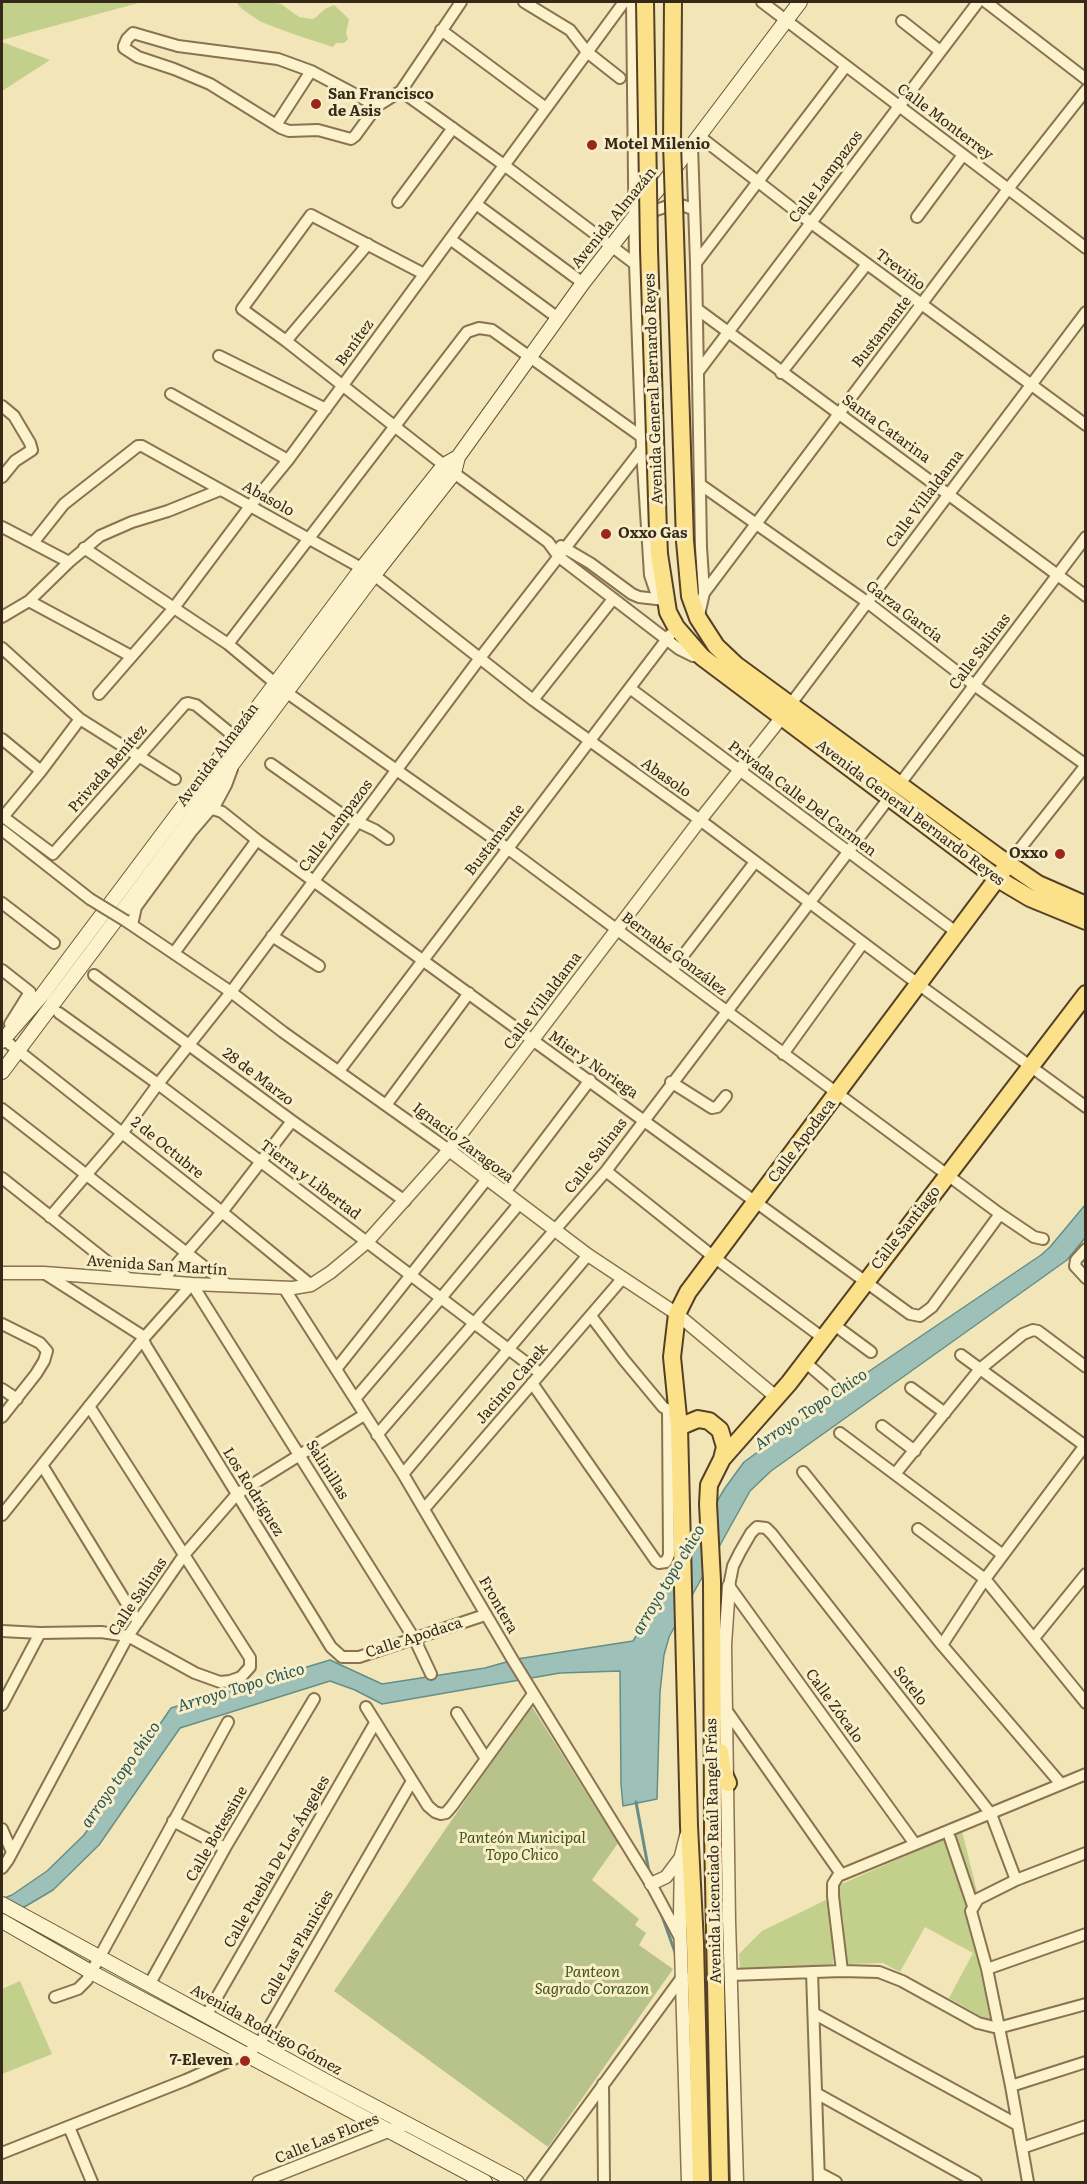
<!DOCTYPE html>
<html>
<head>
<meta charset="utf-8">
<style>
	body { margin:0 }
	#map { position:relative; width:1087px; height:2184px; overflow:hidden; background:#f2e5b8; font-family:Literata,serif }
	canvas { display:block }
	.frame { position:absolute; inset:0; border:3px solid #362919; pointer-events:none }
</style>
</head>
<body>
<div id="map">
<canvas width="1087" height="2184"></canvas>
<div class="frame"></div>
</div>
<script>
const context = document.querySelector('canvas').getContext('2d');
context.lineJoin = 'round';
function fillPath(path, color) {
  context.fillStyle = color;
  context.fill(path, 'evenodd');
}
function toPath(rows) {
  const path = new Path2D();
  for (const r of rows) {
    path.moveTo(r[0], r[1]);
    for (let i = 2; i < r.length; i += 2) path.lineTo(r[i], r[i + 1]);
  }
  return path;
}
function stroke(path, color, width, dash) {
  context.strokeStyle = color;
  context.lineWidth = width;
  context.lineCap = dash ? 'butt' : 'round';
  context.setLineDash(dash || []);
  context.stroke(path);
}
function label(font, color, halo, rows, align = 'center') {
  context.font = font + ' Literata,serif';
  context.lineWidth = 6;
  context.setLineDash([]);
  context.textBaseline = 'middle';
  context.strokeStyle = halo;
  context.fillStyle = color;
  for (const [text, x, y, turn = 0] of rows) {
    context.save();
    context.translate(x, y);
    context.rotate((+turn || 0) * Math.PI / 180);
    context.textAlign = isNaN(turn) ? turn : align;
    if (halo) context.strokeText(text, 0, 0);
    context.fillText(text, 0, 0);
    context.restore();
  }
}
const green = toPath([
	[2,2,142,2,2,40],
	[236,2,270,2,281,4,299,17,312,19,315,18,325,9,334,5,349,19,346,33,348,39,344,43,336,43,333,47,296,35,261,22,242,9],
	[2,42,50,60,2,91],
	[962,1831,978,1896,966,1905,991,2022,949,1998,973,1953,925,1927,900,1972,883,1963,847,1964,843,1917,837,1886],
	[832,1897,833,1965,740,1968,739,1954,762,1931],
	[20,1981,52,2054,2,2074,2,1989]
]);
const cemetery = toPath([
	[531,1705,618,1843,592,1880,639,1919,635,1925,646,1933,639,1945,673,1969,548,2147,334,1991]
]);
const water = toPath([
	[1085,1205,1085,1238,1067,1260,771,1471,750,1491,669,1637,664,1655,660,1692,657,1799,623,1806,621,1784,620,1671,560,1673,382,1704,355,1690,330,1681,180,1728,99,1845,53,1890,26,1906,2,1916,2,1899,12,1895,47,1871,84,1835,171,1708,330,1660,382,1684,485,1668,517,1659,633,1641,725,1488,744,1462,859,1378,1041,1255,1050,1247,1085,1205]
]);
const stream = toPath([
	[636,1802,649,1872],
	[661,1913,676,1955]
]);
const minor = toPath([
	[524,2,570,30,587,52,620,78],
	[632,2,635,264,642,449,650,575,655,590,665,597],
	[762,2,1086,248],
	[986,2,1086,79],
	[902,21,940,51],
	[441,30,546,108],
	[401,91,504,165,635,264],
	[377,106,311,71,278,59,178,46,133,33,127,39,124,46,124,48,138,57,174,69,210,84,281,128,289,131,318,130,351,139,355,136,377,106,401,91,461,2],
	[276,125,311,71],
	[699,136,810,222,1086,425],
	[692,146,696,263,701,547,704,593,699,615],
	[398,202,453,128],
	[476,204,583,283],
	[917,217,963,155],
	[646,218,656,210,668,206,681,205,693,209],
	[450,239,558,318],
	[696,263,846,66],
	[424,274,311,215,242,309,286,341,454,473,548,542,559,557,679,649,693,656,702,657],
	[697,309,1086,596],
	[286,341,368,244],
	[219,356,326,409],
	[698,372,978,2],
	[781,373,867,264],
	[171,394,288,460],
	[2,406,14,416,30,443,32,450,15,461,2,477],
	[701,485,867,602,974,685,1086,765],
	[2,527,69,562],
	[33,543,64,504,138,446,142,446,374,575,533,700,700,820,918,984,1086,1107],
	[561,546,590,563,632,594,639,597,665,600],
	[84,548,228,644,275,683],
	[704,593,1008,189,1086,90],
	[29,601,131,656],
	[2,617,29,601,69,562,100,536,132,522,168,511,220,490],
	[228,644,467,332,479,328,492,330,642,437],
	[2,648,80,719,175,779],
	[631,689,956,932],
	[286,692,507,848,1000,1214,1034,1237,1043,1239],
	[99,694,173,609,251,505,288,460,624,2],
	[533,700,613,599],
	[790,705,1086,312],
	[2,739,41,771],
	[271,764,343,815,375,830,388,839],
	[899,785,1086,537],
	[213,809,226,785,232,769],
	[2,816,53,854,185,704,188,703,196,705,235,737],
	[3,817,41,771,80,719],
	[2,830,90,899],
	[1008,864,1086,765],
	[2,903,54,943],
	[126,921,231,992,283,1032,449,1150],
	[132,925,136,907,191,832,209,811,213,809,222,812,257,840,910,1314,920,1316,932,1307,1000,1214],
	[272,936,319,966],
	[174,953,257,840],
	[2,970,30,992,10,1024],
	[672,970,755,862],
	[94,975,292,1121,405,1201],
	[59,1013,158,1084,540,1373],
	[2,1038,222,1212,311,1285],
	[783,1054,863,943],
	[339,1071,670,635],
	[671,1082,712,1108,717,1107,726,1096],
	[386,1105,469,993],
	[2,1109,229,1286],
	[606,1171,715,1258,823,1338],
	[2,1178,129,1279],
	[505,1192,590,1080],
	[50,1217,123,1132,158,1084,231,992,480,658,642,449],
	[1086,1249,1076,1260,1075,1266,1086,1278],
	[44,1273,141,1335,146,1346,331,1647,342,1657,359,1657,485,1615],
	[162,1281,222,1212,292,1121],
	[284,1288,403,1474,514,1662,651,1884,680,1938],
	[591,1316,624,1360,663,1407,668,1410,674,1408],
	[2,1324,40,1343,47,1351,44,1361,36,1374,2,1417],
	[833,1324,871,1352],
	[961,1355,1084,1445],
	[805,1362,834,1387],
	[337,1368,487,1179],
	[532,1383,656,1561,659,1563,666,1562,669,1555,668,1410],
	[911,1388,945,1413],
	[2,1389,17,1399],
	[355,1399,441,1298,519,1204],
	[882,1426,915,1451],
	[840,1433,1003,1555],
	[377,1435,606,1171,889,798],
	[42,1465,138,1622],
	[803,1472,942,1645,1061,1784],
	[403,1474,588,1255],
	[895,1474,980,1369,1023,1334,1033,1330,1038,1331,1086,1367],
	[424,1509,622,1279],
	[2,1515,143,1339,192,1284,415,1640,431,1674],
	[918,1529,985,1579,1086,1703],
	[2,1631,40,1633,101,1632,128,1636,195,1673,220,1682,230,1681,241,1677,250,1667,250,1658,89,1406],
	[1034,1638,1086,1574],
	[942,1645,985,1579,1086,1444],
	[2,1705,40,1633],
	[366,1707,428,1806,435,1812,441,1814,446,1813,452,1806,533,1694],
	[727,1711,841,1874],
	[457,1713,486,1759],
	[173,1821,225,1848],
	[2,1829,12,1852],
	[950,1838,973,1906],
	[915,1844,729,1586,733,1566,740,1552,751,1533,757,1527,766,1528,772,1534,991,1814,1016,1880],
	[2,1868,8,1860,128,1636,184,1555,237,1494,364,1415],
	[987,1969,1086,1934],
	[842,1971,833,1896,833,1884,838,1876,1086,1774],
	[812,1972,819,2182],
	[731,1975,842,1971,879,1972,902,1981,978,2023,998,2028,1086,2004],
	[149,1985,225,1848,314,1699],
	[55,1997,78,1989,87,1980,228,1722],
	[815,2014,1018,2125],
	[206,2016,375,1723],
	[603,2084,604,2182],
	[1011,2086,1086,2062],
	[816,2093,976,2182],
	[69,2127,92,2182],
	[1022,2148,1086,2126],
	[2,2153,186,2080,247,2053,259,2045,412,1781],
	[819,2173,836,2182],
	[532,2182,683,1976],
	[1028,2182,1011,2086,987,1969,971,1911,978,1899,1016,1880,1086,1853]
]);
const tertiary = toPath([
	[449,1150,588,1255,677,1314,776,1397],
	[2,1273,44,1273,192,1284,293,1288,311,1285,331,1272,367,1242,449,1150,700,820,782,717],
	[729,1586,725,1645,729,1921,737,2182],
	[686,1836,681,1856,680,1916,688,2182],
	[651,1884,666,1877,681,1857],
	[259,2182,406,2124]
]);
const secondary = toPath([
	[2,1041,42,995,74,952,362,568,444,465,458,457],
	[2,1072,374,575,454,473,458,457,583,283,635,216,665,181,800,2],
	[2,1904,324,2080,517,2182],
	[2,1921,91,1972,485,2182]
]);
const primary = toPath([
	[658,531,659,554,668,612,676,627,702,657,998,879,1030,898,1086,921],
	[685,541,690,596,698,618,716,646,736,665,997,856,1038,884,1086,905],
	[679,1427,698,1419,709,1421,720,1430,725,1447,722,1459,709,1485,708,1504,712,1581,713,1833,720,2182],
	[722,1459,789,1383,1086,994],
	[720,1752,723,1772,728,1783],
	[701,2182,695,1943,689,1826,679,1427,672,1357,677,1314,688,1292,1008,864]
]);
const minorBridge = toPath([
	[90,899,126,921]
]);
const primaryBridge = toPath([
	[645,2,649,249,658,531],
	[673,2,672,143,685,541]
]);
const markers = [
	[316,104,6,"#9d261c"],
	[592,145,6,"#9d261c"],
	[606,534,6,"#9d261c"],
	[1060,854,6,"#9d261c"],
	[245,2061,6,"#9d261c"]
];
const poiNames = [
	["San Francisco",328,95],
	["de Asis",328,112],
	["Motel Milenio",604,145],
	["Oxxo Gas",618,534],
	["Oxxo",1048,854,"right"],
	["7-Eleven",233,2061,"right"]
];
const streetNames = [
	["Calle Monterrey",945,122,37],
	["Calle Lampazos",826,177,-53],
	["Avenida Almazán",614,218,-51],
	["Treviño",900,270,37],
	["Bustamante",882,332,-52],
	["Benítez",355,343,-54],
	["Avenida General Bernardo Reyes",654,389,-92],
	["Santa Catarina",886,429,36],
	["Abasolo",268,499,29],
	["Calle Villaldama",925,499,-53],
	["Garza García",904,612,37],
	["Calle Salinas",980,652,-53],
	["Avenida Almazán",218,755,-53],
	["Privada Benítez",108,769,-49],
	["Abasolo",666,778,35],
	["Privada Calle Del Carmen",802,799,37],
	["Avenida General Bernardo Reyes",910,813,37],
	["Calle Lampazos",336,826,-53],
	["Bustamante",495,840,-52],
	["Bernabé González",674,954,37],
	["Calle Villaldama",543,1001,-53],
	["Mier y Noriega",593,1065,35],
	["28 de Marzo",258,1077,37],
	["Calle Apodaca",802,1141,-53],
	["Ignacio Zaragoza",463,1143,37],
	["2 de Octubre",167,1148,39],
	["Calle Salinas",596,1156,-52],
	["Tierra y Libertad",310,1180,37],
	["Calle Santiago",906,1228,-52],
	["Avenida San Martín",157,1266,4],
	["Jacinto Canek",512,1384,-49],
	["Salinillas",327,1470,58],
	["Los Rodríguez",253,1492,58],
	["Calle Salinas",138,1597,-56],
	["Frontera",498,1605,60],
	["Calle Apodaca",414,1638,-18],
	["Sotelo",910,1686,52],
	["Calle Zócalo",834,1706,54],
	["Calle Botessine",217,1834,-60],
	["Avenida Licenciado Raúl Rangel Frías",714,1851,-91],
	["Calle Puebla De Los Ángeles",277,1862,-60],
	["Calle Las Planicies",297,1948,-60],
	["Avenida Rodrigo Gómez",266,2030,29],
	["Calle Las Flores",327,2139,-22]
];
const parkNames = [
	["Panteón Municipal",522,1839],
	["Topo Chico",522,1856],
	["Panteon",592,1973],
	["Sagrado Corazon",592,1990]
];
const waterNames = [
	["Arroyo Topo Chico",811,1410,-34],
	["arroyo topo chico",669,1580,-59],
	["Arroyo Topo Chico",241,1688,-17],
	["arroyo topo chico",121,1775,-55]
];
fillPath(green, '#c2d08b');
fillPath(cemetery, '#b8c38c');
fillPath(water, '#9dc1b9');
stroke(water, '#658e88', 1.5);
stroke(stream, '#658e88', 3);
stroke(minor, '#897352', 14);
stroke(tertiary, '#897352', 15);
stroke(secondary, '#6a5435', 16);
stroke(primary, '#554027', 20);
stroke(minor, '#fcf2cb', 10);
stroke(tertiary, '#fcf2cb', 12);
stroke(secondary, '#fcf2cb', 14);
stroke(primary, '#fbe18a', 16);
stroke(minorBridge, '#897352', 14, []);
stroke(primaryBridge, '#554027', 20, []);
stroke(minorBridge, '#fcf2cb', 10);
stroke(primaryBridge, '#fbe18a', 16);
for (const [x, y, r, color] of markers) {
  const dot = new Path2D();
  dot.arc(x, y, r, 0, 2 * Math.PI);
  context.fillStyle = color;
  context.fill(dot);
  stroke(dot, '#f8eec8', 2);
}
label('bold 15px', '#362919', '#f8eec8', poiNames, 'left');
label('15px', '#362919', '#f8eec8', streetNames);
label('italic 15px', '#42541d', '#f8eec8', parkNames);
label('italic 16px', '#265657', '#f8eec8', waterNames);
</script>
</body>
</html>
